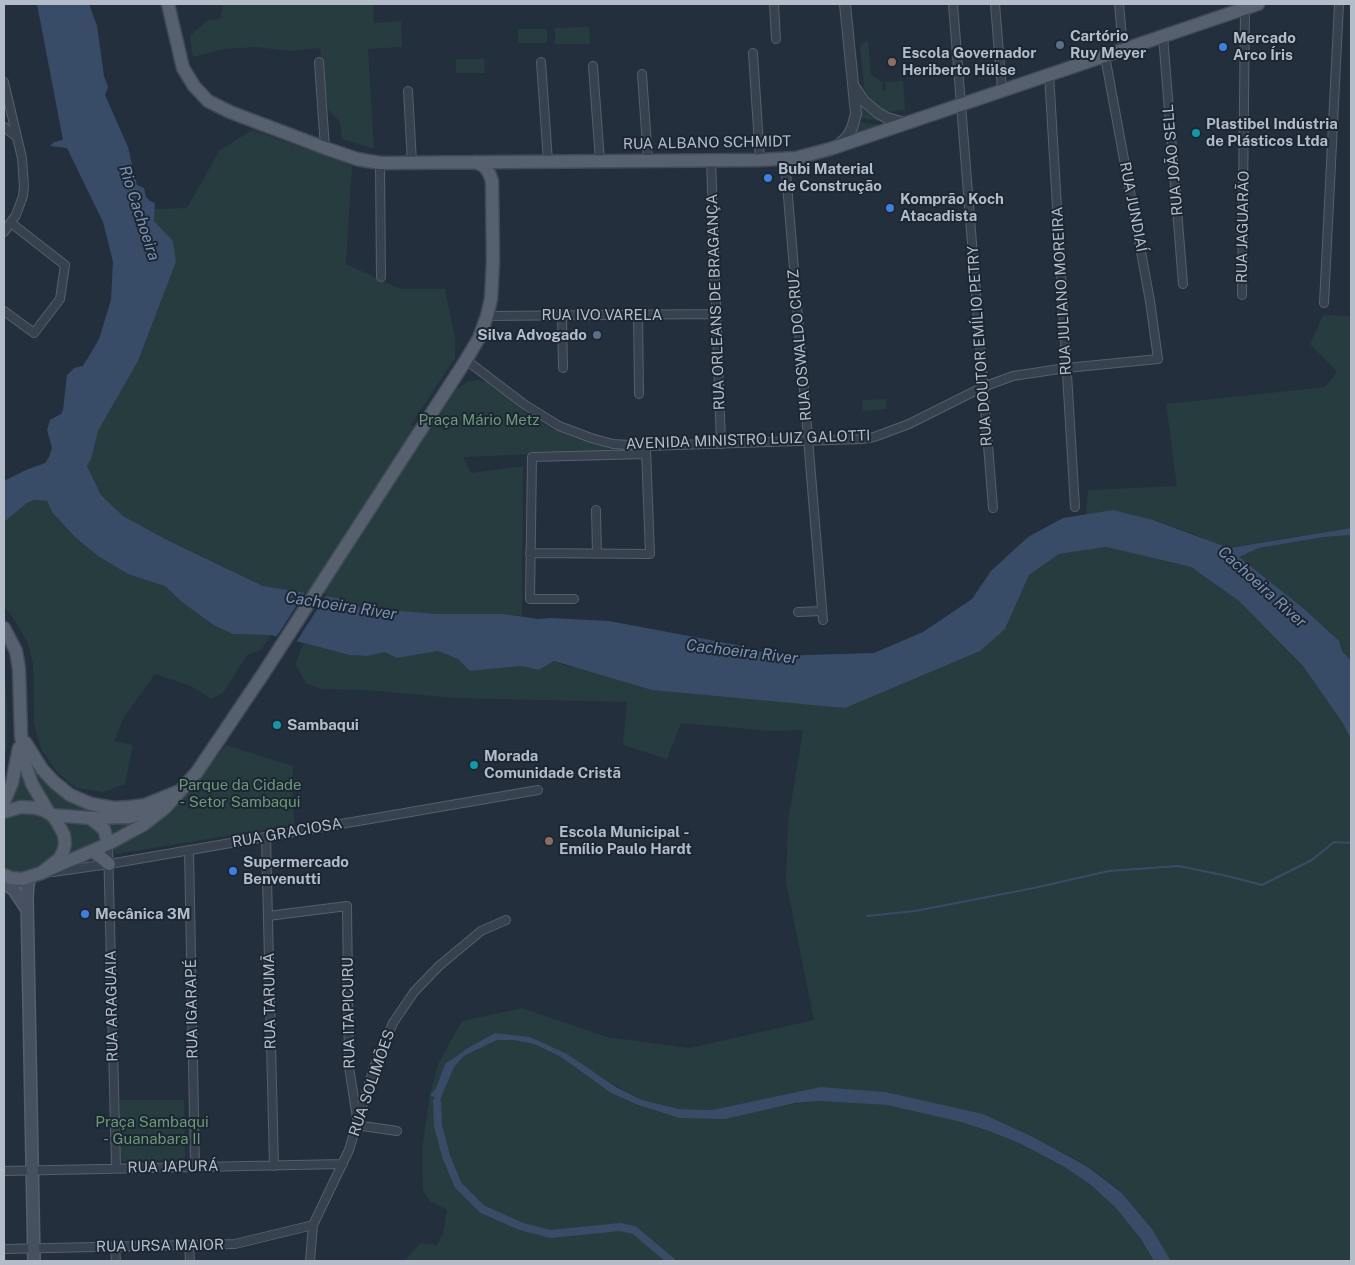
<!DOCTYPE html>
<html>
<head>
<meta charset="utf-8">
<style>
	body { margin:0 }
	#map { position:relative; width:1355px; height:1265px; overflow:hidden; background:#242f3e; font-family:"Public Sans",sans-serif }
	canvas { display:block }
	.frame { position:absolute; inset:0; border:5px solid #b4bcc9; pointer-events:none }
</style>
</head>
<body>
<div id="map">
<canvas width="1355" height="1265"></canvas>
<div class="frame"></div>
</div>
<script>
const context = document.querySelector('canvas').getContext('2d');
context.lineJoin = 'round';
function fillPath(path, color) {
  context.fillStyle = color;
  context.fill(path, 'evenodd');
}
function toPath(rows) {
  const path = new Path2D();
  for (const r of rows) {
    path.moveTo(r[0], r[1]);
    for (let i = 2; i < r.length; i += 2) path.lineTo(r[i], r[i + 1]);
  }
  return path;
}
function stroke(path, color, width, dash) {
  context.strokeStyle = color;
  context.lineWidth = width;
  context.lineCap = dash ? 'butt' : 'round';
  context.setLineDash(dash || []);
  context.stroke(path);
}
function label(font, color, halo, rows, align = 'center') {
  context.font = font + ' "Public Sans",sans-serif';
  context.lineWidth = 4;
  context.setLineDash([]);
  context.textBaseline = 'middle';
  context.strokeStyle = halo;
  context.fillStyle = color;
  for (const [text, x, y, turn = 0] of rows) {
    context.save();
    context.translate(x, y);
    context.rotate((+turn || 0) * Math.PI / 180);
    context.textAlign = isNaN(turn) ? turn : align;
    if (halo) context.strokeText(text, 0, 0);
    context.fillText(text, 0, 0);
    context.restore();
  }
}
const green = toPath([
	[223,4,373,4,374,23,401,21,402,47,368,49,374,149,342,139,340,122,328,110,320,48,290,51,256,47,224,49,193,57,190,36,208,20,220,19],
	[589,27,590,44,555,44,555,28],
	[518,29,547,29,547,43,518,43],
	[868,40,871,74,883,83,883,91,886,91,885,82,903,81,905,110,888,112,883,110,876,105,867,93,864,87,860,46],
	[484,59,485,73,456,73,456,59],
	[858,98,865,110,881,121,858,118],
	[857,122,883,125,852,135],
	[252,130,352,165,346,264,401,289,445,289,455,338,455,358,411,425,430,431,455,391,467,382,477,380,486,382,495,387,525,413,550,428,580,440,603,446,615,451,463,457,471,473,523,466,522,616,504,614,437,614,402,611,371,612,338,598,263,586,167,540,123,516,101,495,87,466,91,459,98,431,138,361,176,262,173,241,154,221,153,214,155,209,187,208,219,151],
	[1323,315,1351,316,1351,528,1225,548,1194,534,1153,520,1113,510,1086,515,1088,490,1177,486,1166,404,1325,387,1337,372,1310,344],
	[886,399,887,409,863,411,862,400],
	[34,500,47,501,52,512,151,580,165,586,182,602,233,634,271,635,261,650,247,655,223,693,211,699,191,686,155,674,124,717,114,741,133,745,125,784,104,792,76,788,56,771,41,749,34,723,33,663,28,643,10,613,4,607,4,522,27,503],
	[1351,535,1351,661,1342,651,1338,641,1303,608,1238,557,1259,548,1324,537],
	[1106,547,1191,567,1239,601,1303,666,1342,722,1351,739,1351,1261,1171,1261,1152,1229,1122,1192,1088,1166,1035,1138,885,1092,757,1101,712,1110,679,1109,642,1100,530,1037,495,1033,445,1064,436,1088,430,1095,440,1100,454,1067,464,1056,497,1040,513,1040,534,1044,561,1057,611,1093,638,1105,679,1118,820,1101,887,1105,961,1122,989,1131,1021,1144,1063,1166,1091,1185,1116,1208,1141,1239,1154,1261,405,1261,420,1243,437,1245,443,1234,447,1210,430,1201,423,1190,422,1148,430,1095,438,1064,462,1021,522,1008,607,1037,690,1048,814,1020,786,882,788,821,803,730,770,731,681,723,667,759,623,745,627,702,455,698,367,690,321,689,306,683,295,664,304,643,349,655,368,656,385,652,397,658,438,651,458,659,470,671,521,666,539,670,554,661,565,666,845,708,1005,629,1029,575,1059,554],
	[4,662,7,705,7,746,4,761],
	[226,745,293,766,292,796,295,825,116,854,114,851,115,846,172,806,192,789],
	[21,759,39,805,6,807],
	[28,759,101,812,109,816,57,810,42,796],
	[23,810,47,817,56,827,60,840,58,853,52,862,23,876,4,871,4,815],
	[142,818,110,839,103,823],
	[65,821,86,822,100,834,102,842,67,858,69,835],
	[120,1100,184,1100,185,1160,119,1161]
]);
const water = toPath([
	[37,4,89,4,97,26,104,76,108,87,105,95,128,147,137,185,144,188,146,197,150,201,155,203,154,221,173,241,176,262,138,361,98,431,91,459,87,466,101,495,123,516,167,540,263,586,338,598,371,612,402,611,437,614,504,614,538,619,550,618,609,621,747,647,772,656,874,653,923,632,972,599,991,571,1028,537,1063,518,1113,510,1153,520,1229,548,1351,528,1351,535,1324,537,1259,548,1239,557,1303,608,1339,641,1342,651,1351,661,1351,739,1342,722,1303,666,1239,601,1191,567,1106,547,1059,554,1029,575,1005,629,980,651,845,708,652,690,554,661,539,670,521,666,470,671,458,659,438,651,397,658,385,652,368,656,349,655,304,643,288,640,271,635,233,634,215,626,182,602,165,586,128,574,98,556,75,537,52,512,47,501,34,500,27,503,4,522,4,481,26,470,45,463,49,457,52,448,47,430,50,420,61,414,63,410,67,375,74,368,83,366,99,339,111,300,113,262,103,222,67,148,50,146,54,142,63,140],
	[495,1033,530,1037,567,1054,616,1087,642,1100,679,1109,712,1110,821,1087,885,1092,983,1114,1035,1138,1088,1167,1122,1193,1152,1229,1171,1261,1154,1261,1141,1239,1116,1208,1091,1185,1063,1166,1021,1144,989,1131,961,1122,887,1105,820,1101,795,1103,725,1119,679,1118,638,1105,611,1093,561,1057,534,1044,513,1040,497,1040,464,1056,454,1067,440,1100,430,1095,436,1088,445,1064,468,1048]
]);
const pier = toPath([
	[306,591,327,594,295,644,275,639]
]);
const stream = toPath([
	[867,916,915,911,1034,888,1109,871,1179,866,1227,876,1262,885,1312,860,1334,842,1351,843]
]);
const canal = toPath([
	[437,1102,438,1126,446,1156,458,1185,482,1209,520,1226,550,1234,620,1227,634,1230,671,1261]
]);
const minor = toPath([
	[774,4,776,39],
	[953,4,993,508],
	[995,4,1002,90],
	[1119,4,1123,50],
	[1163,36,1183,284],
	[753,53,760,160],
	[319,62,325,148],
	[541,62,548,161],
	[593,66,600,161],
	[642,74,648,161],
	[1049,74,1075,507],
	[4,82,22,158,24,186,23,196,16,215,4,232],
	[408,91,412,162],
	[4,127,17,137],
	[711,160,721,444],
	[785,160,823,620],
	[380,163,381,277],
	[1242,295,1245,8],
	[1324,303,1339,4],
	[4,311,34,333,60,299,65,265,11,223],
	[638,315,639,394],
	[487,316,716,314],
	[562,316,563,368],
	[466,360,525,405,559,426,591,438,613,444,646,446,862,439,874,437,909,424,983,387,1013,376,1066,368,1158,359,1150,301,1105,56],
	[596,510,597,553],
	[530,553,650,554,646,450],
	[574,599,530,599,532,457,646,454],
	[798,612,822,611],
	[266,837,274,1166],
	[108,844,116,1168],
	[189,850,195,1167],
	[53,872,109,864,538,790],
	[268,916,347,906,349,1067,357,1118],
	[356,1125,397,1131],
	[4,1171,343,1164],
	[189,1246,190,1261],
	[115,1247,116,1261],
	[4,1249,235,1244,313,1225],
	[310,1261,313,1225,349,1150,374,1067,393,1023,414,992,439,966,481,931,506,920]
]);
const tertiary = toPath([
	[855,88,864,101,878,113,887,118,905,123],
	[838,145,847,137,852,128,856,114,845,4]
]);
const secondary = toPath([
	[31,876,28,884,27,898,34,1261],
	[4,883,14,890,26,908]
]);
const primary = toPath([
	[168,4,183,68,194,86,208,101,230,112,325,148,357,159,380,163,760,160,796,158,830,149,1258,4],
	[4,628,16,651,19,669,21,735,25,764,32,784,49,813],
	[25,742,42,769,54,782,70,795,91,804,114,808,130,807,145,805,177,792],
	[4,802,12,783,19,748],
	[4,812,21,807,36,808,43,810,52,815,57,822,64,835,65,844,63,852,59,859,41,873,22,879,11,878,4,875],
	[52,815,90,818,130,817,153,809],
	[90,818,104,829,108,844],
	[93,851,109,864],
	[41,873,108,844,143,825,165,808,197,772,263,674,466,360,479,338,487,316,491,299,493,261,492,181,489,173,484,166,475,162]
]);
const markers = [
	[1060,45,5,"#5c6f8a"],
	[1223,47,5,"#3f7fe0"],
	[892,62,5,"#8d6e63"],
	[1196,133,5,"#0f9aa8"],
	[768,178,5,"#3f7fe0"],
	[890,208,5,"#3f7fe0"],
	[597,335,5,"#5c6f8a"],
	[277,725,5,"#0f9aa8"],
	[474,765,5,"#0f9aa8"],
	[549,841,5,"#8d6e63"],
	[233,871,5,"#3f7fe0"],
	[85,914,5,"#3f7fe0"]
];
const poiNames = [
	["Cartório",1070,36],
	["Ruy Meyer",1070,53],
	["Mercado",1233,38],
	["Arco Íris",1233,55],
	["Escola Governador",902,53],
	["Heriberto Hülse",902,70],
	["Plastibel Indústria",1206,124],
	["de Plásticos Ltda",1206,141],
	["Bubi Material",778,169],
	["de Construção",778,186],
	["Komprão Koch",900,199],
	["Atacadista",900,216],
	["Silva Advogado",587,335,"right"],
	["Sambaqui",287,725],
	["Morada",484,756],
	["Comunidade Cristã",484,773],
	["Escola Municipal -",559,832],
	["Emílio Paulo Hardt",559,849],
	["Supermercado",243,862],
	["Benvenutti",243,879],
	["Mecânica 3M",95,914]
];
const streetNames = [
	["RUA ALBANO SCHMIDT",707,143,-1],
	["RUA JOÃO SELL",1173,160,-95],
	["RUA JUNDIAÍ",1133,207,79],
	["RUA JAGUARÃO",1243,227,-89],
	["RUA JULIANO MOREIRA",1062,291,-93],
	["RUA ORLEANS DE BRAGANÇA",716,302,-92],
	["RUA IVO VARELA",602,315],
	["RUA OSWALDO CRUZ",800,345,-95],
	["RUA DOUTOR EMÍLIO PETRY",980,346,-94],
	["AVENIDA MINISTRO LUIZ GALOTTI",748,440,-2],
	["RUA GRACIOSA",287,833,-10],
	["RUA TARUMÃ",270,1001,-91],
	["RUA ARAGUAIA",112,1006,-91],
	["RUA IGARAPÉ",192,1009,-91],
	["RUA ITAPICURU",349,1013,-91],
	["RUA SOLIMÕES",372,1083,-71],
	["RUA JAPURÁ",173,1167,-1],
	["RUA URSA MAIOR",160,1246,-1]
];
const parkNames = [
	["Praça Mário Metz",479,420],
	["Parque da Cidade",240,785],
	["- Setor Sambaqui",240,802],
	["Praça Sambaqui",152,1122],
	["- Guanabara II",152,1139]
];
const waterNames = [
	["Rio Cachoeira",139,213,72],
	["Cachoeira River",1262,587,42],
	["Cachoeira River",341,606,9],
	["Cachoeira River",742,652,7]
];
fillPath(green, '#263c3f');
fillPath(water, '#394c67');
fillPath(pier, '#242f3e');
stroke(stream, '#394c67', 2);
stroke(canal, '#394c67', 8);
stroke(minor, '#565f6c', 10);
stroke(tertiary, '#565f6c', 12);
stroke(secondary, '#565f6c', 14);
stroke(primary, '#414a57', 15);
stroke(minor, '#38414e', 8);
stroke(tertiary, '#38414e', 10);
stroke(secondary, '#465061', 11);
stroke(primary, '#56606e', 12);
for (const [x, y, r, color] of markers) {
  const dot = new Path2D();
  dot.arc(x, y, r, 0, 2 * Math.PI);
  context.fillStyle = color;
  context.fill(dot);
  stroke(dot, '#1d2633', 2);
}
label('bold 15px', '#b4bcc9', '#1d2633', poiNames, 'left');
label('15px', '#b4bcc9', '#1d2633', streetNames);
label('15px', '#6b9a76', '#1d2633', parkNames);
label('italic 16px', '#7c92b1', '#1d2633', waterNames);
</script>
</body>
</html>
